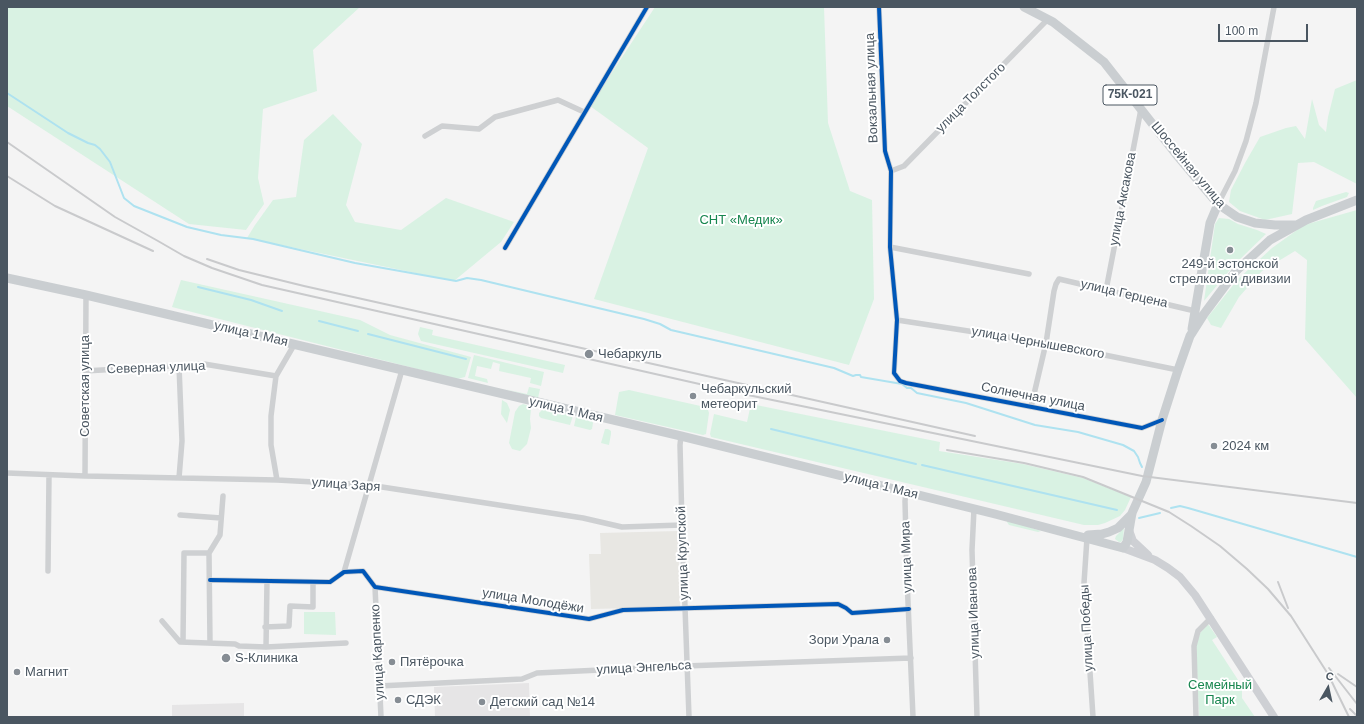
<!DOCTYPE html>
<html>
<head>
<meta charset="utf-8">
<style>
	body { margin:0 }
	#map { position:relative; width:1364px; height:724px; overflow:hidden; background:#f4f4f4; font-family:Helvetica,sans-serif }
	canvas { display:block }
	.frame { position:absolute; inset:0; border:8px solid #4a5661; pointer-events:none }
	.north { position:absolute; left:1308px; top:668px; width:40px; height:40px; -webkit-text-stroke:3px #fff; paint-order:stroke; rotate:9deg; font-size:11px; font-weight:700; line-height:16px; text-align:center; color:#4a5661 }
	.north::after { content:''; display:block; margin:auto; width:14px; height:18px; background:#4a5661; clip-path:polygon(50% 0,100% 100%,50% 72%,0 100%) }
	.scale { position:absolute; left:1218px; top:24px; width:90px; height:18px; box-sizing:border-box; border:2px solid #4a5661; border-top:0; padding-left:5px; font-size:12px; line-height:14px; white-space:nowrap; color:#4a5661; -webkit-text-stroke:3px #fff; paint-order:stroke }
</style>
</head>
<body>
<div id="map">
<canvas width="1364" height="724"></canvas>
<div class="frame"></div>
<div class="north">С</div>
<div class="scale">100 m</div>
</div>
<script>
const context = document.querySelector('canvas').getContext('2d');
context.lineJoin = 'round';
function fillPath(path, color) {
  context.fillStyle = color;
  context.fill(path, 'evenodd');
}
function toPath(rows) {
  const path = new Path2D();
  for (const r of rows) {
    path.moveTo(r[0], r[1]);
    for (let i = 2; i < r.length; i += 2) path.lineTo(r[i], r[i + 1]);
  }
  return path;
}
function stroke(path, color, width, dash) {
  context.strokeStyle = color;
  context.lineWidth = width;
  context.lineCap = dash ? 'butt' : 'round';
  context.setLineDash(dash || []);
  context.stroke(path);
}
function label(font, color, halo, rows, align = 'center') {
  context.font = font + ' Helvetica,sans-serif';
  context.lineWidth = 4;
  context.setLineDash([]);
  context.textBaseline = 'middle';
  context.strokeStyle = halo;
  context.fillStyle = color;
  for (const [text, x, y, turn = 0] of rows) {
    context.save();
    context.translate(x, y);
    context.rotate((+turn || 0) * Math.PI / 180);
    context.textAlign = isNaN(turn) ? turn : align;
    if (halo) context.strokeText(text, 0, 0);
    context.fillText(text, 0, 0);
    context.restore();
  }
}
const commercial = toPath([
	[678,531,680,607,591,609,589,554,601,554,600,533]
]);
const education = toPath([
	[529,683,530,717,435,717,434,687],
	[244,703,244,717,172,717,172,705]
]);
const green = toPath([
	[7,7,360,7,313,50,317,91,263,109,258,178,264,204,246,230,189,224,7,106],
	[655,7,824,7,828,123,850,191,872,200,874,299,849,365,594,299,648,148,590,106],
	[1357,80,1357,184,1314,162,1298,163,1292,214,1265,220,1240,211,1229,202,1231,190,1245,163,1260,137,1286,128,1296,126,1305,139,1312,99,1319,125,1326,132,1328,117,1335,89],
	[333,114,362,144,346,205,355,222,401,230,446,198,514,222,501,242,454,281,247,238,255,225,273,200,296,197,304,140],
	[1346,192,1349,193,1347,197,1322,206,1313,210,1313,208,1316,201],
	[1357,210,1357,398,1305,339,1307,260,1295,251,1262,271,1239,297,1221,328,1211,325,1207,318,1238,279,1272,248,1304,225],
	[1219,218,1229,219,1238,224,1257,230,1266,234,1234,265,1204,301,1215,224],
	[181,280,360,320,390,335,471,357,465,377,457,379,172,307],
	[420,327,433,330,432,335,565,365,563,373,421,341,418,334],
	[474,355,544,372,541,386,530,383,531,378,499,371,500,364,493,362,491,369,477,366,475,376,487,379,488,383,468,378],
	[529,387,540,389,538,398,504,389,527,394],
	[629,390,705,407,708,410,709,413,706,434,703,435,615,415,619,392],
	[502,400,507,403,510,410,507,423,501,414],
	[523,404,530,406,531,409,530,419,531,428,527,444,520,451,512,449,509,443,515,412,519,406],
	[751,404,940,442,939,451,1023,464,1083,478,1131,497,1125,510,1120,516,1105,523,1098,525,1084,525,711,437,710,434,714,414,747,422],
	[543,409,573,416,570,425,541,418,539,416,539,413],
	[576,417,592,421,593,423,592,429,590,430,574,426],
	[605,429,608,429,611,431,611,434,609,445,601,443],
	[1007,520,1041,531,1038,532,1009,525,1007,522],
	[1124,528,1123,539,1121,542,1119,542,1115,539,1116,536],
	[304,612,335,612,336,635,304,634],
	[1208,624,1217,637,1212,640,1242,686,1242,698,1255,717,1199,717,1196,646,1200,633]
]);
const stream = toPath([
	[7,93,68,133,88,143,95,145,100,149,110,162,124,198,134,206,187,227,221,235,253,239,355,263,456,281,467,278,481,280,644,319,660,324,671,330,800,360,834,368,853,376,856,375,860,375,861,377,902,384,907,388,911,388,917,393,966,403,1035,425,1078,432,1123,445,1134,451,1138,457,1140,463,1142,467],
	[198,287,251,300,282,311],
	[319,321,358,331],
	[368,334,466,359],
	[771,429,916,464],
	[922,465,1117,510],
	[1171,508,1180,506,1188,508,1357,557],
	[1139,518,1160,513]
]);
const street = toPath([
	[879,7,885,151,891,171,890,247,897,320,894,373,900,381,906,383,1142,428,1162,420],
	[425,136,442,126,479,129,495,117,558,100,584,112],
	[891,171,904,166,1048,19],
	[1218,204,1235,171,1246,141,1256,103,1274,7],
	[890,247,1029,274],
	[505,248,647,7],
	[1106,290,1141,109],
	[897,320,1046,343,1178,370],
	[85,371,204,364,276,376],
	[1031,407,1046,343,1054,291,1056,284,1059,279,1195,311],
	[681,436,680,445,682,525,689,717],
	[7,473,85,476,277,480,369,485,583,518,622,527,682,525],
	[85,476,86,295],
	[179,478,182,441,179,366],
	[277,480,271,445,271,416,276,376,294,345],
	[906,492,905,501,907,579,913,717],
	[974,509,972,550,977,717],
	[180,515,221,518],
	[1087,538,1084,583,1093,717],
	[48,571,49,475],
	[344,572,402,370],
	[210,580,330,582,344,572,363,571,375,587,589,619,623,610,838,604,846,608,852,613,909,609],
	[375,587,381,717],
	[162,621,180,642,235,644,239,646,266,647,346,643],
	[265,627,289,626,290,606,313,607,313,582],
	[183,642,184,553,209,553],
	[210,643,209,553,220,535,223,496],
	[266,647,267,581],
	[379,686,522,679,537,673,685,666,911,658],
	[1196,717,1194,646,1198,631,1211,618]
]);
const secondary = toPath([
	[1129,530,1133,541,1148,555],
	[1123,548,1155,560,1168,568,1180,577,1195,595,1274,717]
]);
const primary = toPath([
	[1024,7,1053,22,1104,62,1176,154,1218,204,1237,217,1255,223,1275,225,1296,225],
	[7,278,86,295,681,436,995,514,1123,548,1127,542,1132,513,1146,482,1162,420,1178,370,1190,336,1204,314,1236,271,1270,240,1306,220,1357,200],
	[1192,329,1210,223,1218,204],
	[1088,535,1102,534,1109,532,1118,528,1132,514]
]);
const rail = toPath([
	[7,142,115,217,158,241,184,256,212,268,262,285,748,395,1142,476,1357,503],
	[7,176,55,206,153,251],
	[207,259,239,270,304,286,975,436],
	[947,450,1024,463,1083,477,1169,512,1191,526,1220,546,1247,569,1268,589,1291,616,1328,674,1349,717],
	[1278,582,1288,608],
	[1329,668,1357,704],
	[1338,674,1357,687],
	[1350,709,1357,716]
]);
const cycleway = toPath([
	[879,7,885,151,891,171,890,247,897,320,894,373,900,381,906,383,1142,428,1162,420],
	[505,248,647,7],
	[210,580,330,582,344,572,363,571,375,587,589,619,623,610,838,604,846,608,852,613,909,609]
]);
const markers = [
	[1230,250,4,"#868d94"],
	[589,354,5,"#868d94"],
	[693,396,4,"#868d94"],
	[1214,446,4,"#868d94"],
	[887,640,4,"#868d94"],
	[226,658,5,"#868d94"],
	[392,662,4,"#868d94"],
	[17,672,4,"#868d94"],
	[398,700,4,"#868d94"],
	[482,702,4,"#868d94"]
];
const shields = [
	[1130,95,54]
];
const shieldNames = [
	["75К-021",1130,95]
];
const streetNames = [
	["Вокзальная улица",872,88,-92],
	["улица Толстого",971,98,-45],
	["Шоссейная улица",1188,165,50],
	["улица Аксакова",1123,199,-79],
	["улица Герцена",1124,294,13],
	["улица 1 Мая",251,334,13],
	["улица Чернышевского",1038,343,10],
	["Северная улица",156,368,-2],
	["Советская улица",85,386,-90],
	["Солнечная улица",1033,397,11],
	["улица 1 Мая",566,410,13],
	["улица Заря",346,485,4],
	["улица 1 Мая",881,486,14],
	["улица Крупской",683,553,-92],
	["улица Мира",907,557,-92],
	["улица Молодёжи",533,601,9],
	["улица Иванова",974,613,-92],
	["улица Победы",1087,628,-93],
	["улица Карпенко",378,652,-93],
	["улица Энгельса",644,668,-3]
];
const parkNames = [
	["СНТ «Медик»",741,220],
	["Семейный",1220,685],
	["Парк",1220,700]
];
const poiNames = [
	["249-й эстонской",1230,264,"center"],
	["стрелковой дивизии",1230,279,"center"],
	["Чебаркуль",598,354],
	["Чебаркульский",701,389],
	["метеорит",701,404],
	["2024 км",1222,446],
	["Зори Урала",879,640,"right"],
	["S-Клиника",235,658],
	["Пятёрочка",400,662],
	["Магнит",25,672],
	["СДЭК",406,700],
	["Детский сад №14",490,702]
];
fillPath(commercial, '#e8e7e3');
fillPath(education, '#e6e5e6');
fillPath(green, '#d9f2e3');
stroke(stream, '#aee2f0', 2);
stroke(street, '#ced0d2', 5.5);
stroke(secondary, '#ced0d4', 8);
stroke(primary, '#caced1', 9);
stroke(rail, '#c9cacc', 2);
stroke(cycleway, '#0057b8', 4);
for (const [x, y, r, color] of markers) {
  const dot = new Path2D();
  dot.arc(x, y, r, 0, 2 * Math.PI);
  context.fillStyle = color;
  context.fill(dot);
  stroke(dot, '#fff', 1.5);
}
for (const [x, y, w] of shields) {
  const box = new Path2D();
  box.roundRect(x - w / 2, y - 10, w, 20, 3);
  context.fillStyle = '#fff';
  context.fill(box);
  stroke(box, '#4a5661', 1);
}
label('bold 12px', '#4a5661', null, shieldNames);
label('13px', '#4a5661', '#fff', streetNames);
label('13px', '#17864f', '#fff', parkNames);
label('13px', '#4a5661', '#fff', poiNames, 'left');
</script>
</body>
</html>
